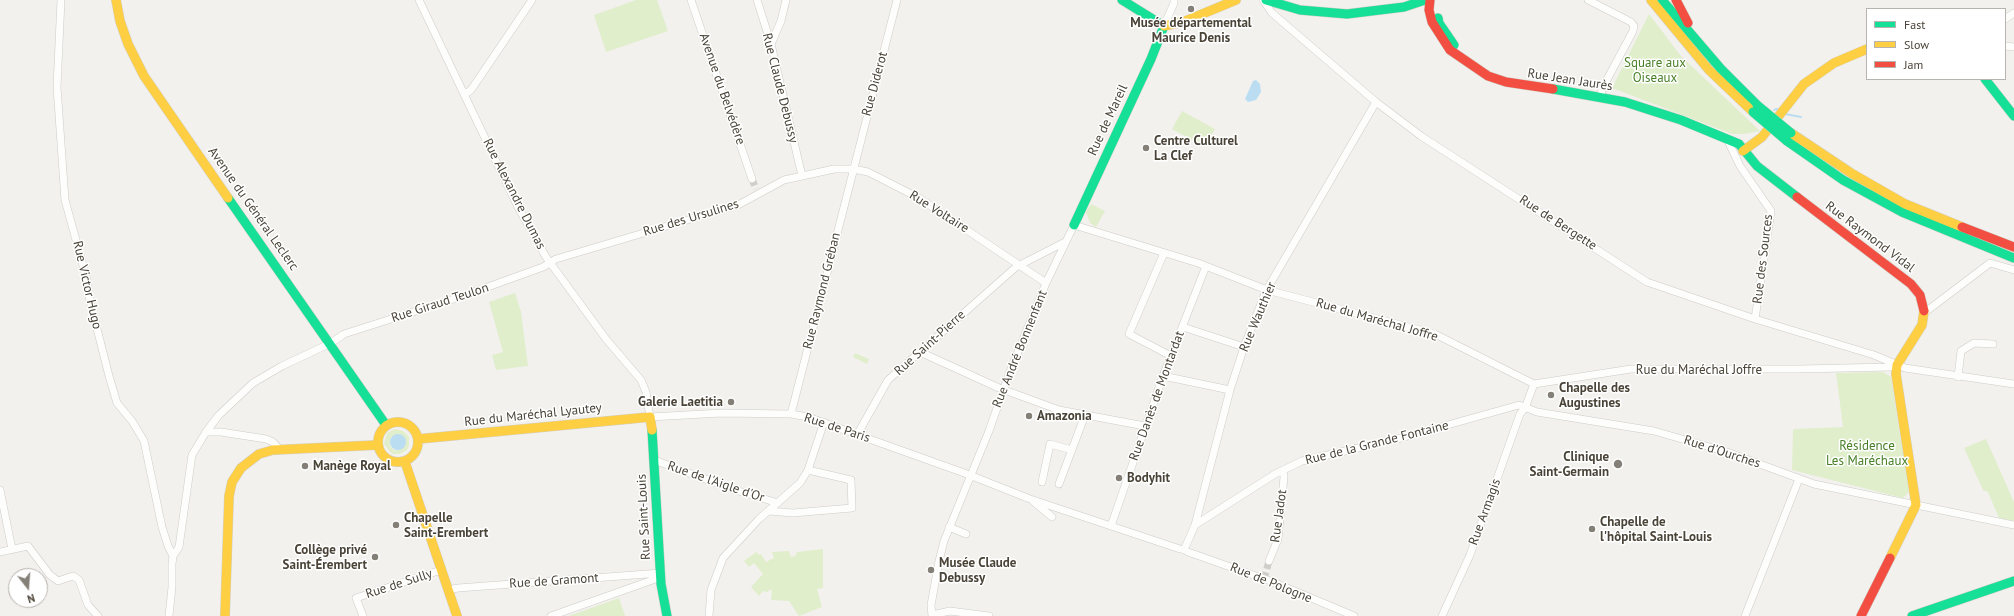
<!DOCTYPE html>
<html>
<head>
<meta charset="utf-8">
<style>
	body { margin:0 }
	#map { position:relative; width:2014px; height:616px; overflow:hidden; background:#f2f1ed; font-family:"PT Sans",sans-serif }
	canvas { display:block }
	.legend { position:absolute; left:1866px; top:8px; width:140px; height:72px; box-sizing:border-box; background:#fff; border:1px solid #b7b4af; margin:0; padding:5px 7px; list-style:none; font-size:12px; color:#4a4337 }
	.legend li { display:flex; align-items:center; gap:8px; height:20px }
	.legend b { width:20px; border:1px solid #b7b4af }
	.north { position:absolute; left:8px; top:568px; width:40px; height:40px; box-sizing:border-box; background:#fff; border:1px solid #b7b4af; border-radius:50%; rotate:163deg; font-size:11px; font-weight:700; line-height:16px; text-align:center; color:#4a4337 }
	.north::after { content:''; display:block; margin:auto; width:14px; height:18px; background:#858077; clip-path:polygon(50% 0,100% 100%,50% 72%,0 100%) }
</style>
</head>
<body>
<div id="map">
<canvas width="2014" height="616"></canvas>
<ul class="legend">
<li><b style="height:5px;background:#16e098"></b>Fast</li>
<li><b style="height:5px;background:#ffcf43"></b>Slow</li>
<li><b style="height:5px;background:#f24e42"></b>Jam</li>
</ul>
<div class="north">N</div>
</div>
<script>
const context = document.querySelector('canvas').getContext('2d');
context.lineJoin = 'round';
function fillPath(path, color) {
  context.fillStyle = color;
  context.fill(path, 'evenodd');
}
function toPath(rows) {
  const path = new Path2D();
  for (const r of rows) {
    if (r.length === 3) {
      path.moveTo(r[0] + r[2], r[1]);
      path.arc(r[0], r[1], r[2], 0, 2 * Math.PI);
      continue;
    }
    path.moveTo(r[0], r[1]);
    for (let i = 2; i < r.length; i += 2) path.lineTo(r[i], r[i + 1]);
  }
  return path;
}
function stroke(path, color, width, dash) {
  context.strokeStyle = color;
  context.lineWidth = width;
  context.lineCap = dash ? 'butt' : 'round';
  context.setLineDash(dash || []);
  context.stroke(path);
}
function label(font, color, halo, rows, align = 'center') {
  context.font = font + ' "PT Sans",sans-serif';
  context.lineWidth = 3;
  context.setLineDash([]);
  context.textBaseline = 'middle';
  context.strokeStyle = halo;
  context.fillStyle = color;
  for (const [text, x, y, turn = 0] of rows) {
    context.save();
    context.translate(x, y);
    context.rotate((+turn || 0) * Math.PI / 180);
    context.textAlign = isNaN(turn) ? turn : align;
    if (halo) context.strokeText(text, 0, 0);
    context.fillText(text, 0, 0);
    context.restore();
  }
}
const green = toPath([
	[636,0,657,0,668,31,606,52,594,15],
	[1649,14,1681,56,1760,131,1744,134,1732,134,1612,88],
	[1182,111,1215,129,1205,147,1172,129],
	[1091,204,1105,211,1096,227,1090,223,1086,212],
	[515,293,521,312,528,366,496,370,492,355,503,352,489,302],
	[855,353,869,359,867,364,853,357],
	[1883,372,1891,377,1909,492,1903,498,1792,470,1793,429,1843,427,1836,373],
	[395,429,403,431,409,437,409,446,407,450,400,454,392,454,384,444,387,433],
	[392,436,399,450,394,450,390,446,390,441],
	[1986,439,2014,502,2014,521,1999,518,1988,492,1983,490,1964,448],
	[823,549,823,588,817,589,822,607,799,616,789,601,771,600,772,590,769,590,768,592,763,591,759,596,751,587,763,574,754,563,749,567,744,561,756,552,759,555,761,554,766,562,774,558,772,552,789,551,791,557,795,556,797,552],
	[619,598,625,616,568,616,580,612]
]);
const water = toPath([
	[1256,80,1260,84,1261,92,1256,100,1248,102,1245,99,1253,81],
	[398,442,8]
]);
const stream = toPath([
	[1774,110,1777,109,1779,110],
	[1785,114,1801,117]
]);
const streetTunnel = toPath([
	[752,179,756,189],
	[1264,579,1269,561]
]);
const street = toPath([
	[61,0,57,87,65,200,87,280,89,297,109,376,117,403,132,421,144,441,162,527,168,546,173,556],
	[419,0,518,207,546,257,606,339,641,380,646,392,650,417,722,413,791,414,808,417,967,474,1030,499,1180,549],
	[691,0,752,179],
	[757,0,771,44,802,176],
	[1263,0,1272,13,1376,102,1421,136,1647,282,1755,319,1874,355,1905,368,2014,384],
	[1588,0,1631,22,1634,26,1633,31,1602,89,1601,97],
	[2005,19,2014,13],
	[1164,26,1174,3,1174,0],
	[771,44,781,21,786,0],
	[2005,46,2014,47],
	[465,94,471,90,532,0],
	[1727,139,1740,166,1771,211,1755,319],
	[1164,253,1129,334,1171,356],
	[1924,313,1990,263,2014,270],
	[1183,327,1244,347],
	[920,352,999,388,1059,410,1145,426],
	[1163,376,1230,390],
	[1958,377,1961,351,1974,343,1993,344],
	[791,414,897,0],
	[206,432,221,432,266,439,273,442,280,450],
	[857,435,888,380,1016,267,1065,242],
	[654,460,732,489,778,503],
	[1042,482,1050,444,1072,450],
	[1059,484,1085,415],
	[0,490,12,549],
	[1033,501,1052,517],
	[769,511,793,513,852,508,851,480,808,470],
	[1195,525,1275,474,1302,461,1401,438,1519,405,1537,412,1654,431,1727,452,1814,484,2014,525],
	[1111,526,1163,376,1206,266],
	[949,527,966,534],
	[1184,550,1195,525,1230,390,1244,347,1266,291,1376,102],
	[0,552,28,546,50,575,58,581,73,576,79,580,88,605,98,616],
	[1188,552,1273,582,1354,616],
	[1269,561,1278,539,1284,477,1283,470],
	[448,590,458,588,661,573],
	[932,615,950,611,989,616],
	[169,616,172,587,172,564,173,556,179,547,192,455,206,432,219,415,253,383,282,366,331,343,344,334,460,297,543,267,556,259,738,205,784,180,834,169,853,169,868,172,919,198,1046,283],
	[363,616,356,598,441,570],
	[551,616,661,577],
	[709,616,711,590,723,558,759,519,800,483,808,470,824,422],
	[932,616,931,605,939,561,944,541,989,431,1009,374,1046,283,1074,225,1198,263,1267,290,1435,334,1534,384,1631,369,1800,369,1891,367,1897,365],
	[1442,616,1470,555,1520,414,1525,408,1534,384],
	[1745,616,1799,479]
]);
const fast = toPath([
	[1122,0,1164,26],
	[1266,0,1300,10,1347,14,1404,7,1425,0],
	[1662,0,1721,69,1757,105],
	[1438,18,1439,23,1454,45],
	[1985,79,2014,116],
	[1553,89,1625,102,1681,120,1739,144,1757,166,1797,197],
	[1787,141,1843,180,1902,212,2014,258],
	[228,198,386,425],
	[1074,225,1151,59,1164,26],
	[652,430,661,584,667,616],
	[1912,616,2014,581]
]);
const slow = toPath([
	[116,0,120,21,128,44,144,76,228,198],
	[1651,0,1709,70,1753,112],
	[1164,26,1183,22,1236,0],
	[1791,133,1851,173,1905,204,1962,227],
	[1743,151,1762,137,1804,84,1834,63,1867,49],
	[398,442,20],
	[418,439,650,417,652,430],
	[405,462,457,616],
	[1890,558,1916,505,1896,374,1897,365,1922,325,1924,311],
	[225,616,229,496,232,482,241,468,259,454,273,450,377,445]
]);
const jam = toPath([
	[1430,0,1429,10,1432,22,1450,50,1488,76,1506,82,1553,89],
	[1676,0,1688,23],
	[1797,197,1911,284,1920,295,1924,311],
	[1962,227,2014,247],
	[1861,616,1890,558]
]);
const fastBridge = toPath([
	[1757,105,1791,133],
	[1753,112,1787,141]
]);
const markers = [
	[1191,9,4,"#858077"],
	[1146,148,4,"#858077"],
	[1551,395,4,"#858077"],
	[731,402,4,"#858077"],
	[1029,416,4,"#858077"],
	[1618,464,5,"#858077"],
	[305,466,4,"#858077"],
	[1119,478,4,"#858077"],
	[396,525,4,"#858077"],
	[1592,529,4,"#858077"],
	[375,557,4,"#858077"],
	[931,570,4,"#858077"]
];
const poiNames = [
	["Musée départemental",1191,23,"center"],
	["Maurice Denis",1191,38,"center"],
	["Centre Culturel",1154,141],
	["La Clef",1154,156],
	["Chapelle des",1559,388],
	["Augustines",1559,403],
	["Galerie Laetitia",723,402,"right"],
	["Amazonia",1037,416],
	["Clinique",1609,457,"right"],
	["Saint-Germain",1609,472,"right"],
	["Manège Royal",313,466],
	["Bodyhit",1127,478],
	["Chapelle",404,518],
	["Saint-Erembert",404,533],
	["Chapelle de",1600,522],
	["l'hôpital Saint-Louis",1600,537],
	["Collège privé",367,550,"right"],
	["Saint-Érembert",367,565,"right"],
	["Musée Claude",939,563],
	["Debussy",939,578]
];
const parkNames = [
	["Square aux",1655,63],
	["Oiseaux",1655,78],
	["Résidence",1867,446],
	["Les Maréchaux",1867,461]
];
const streetNames = [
	["Rue Jean Jaurès",1570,80,9],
	["Rue Diderot",875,84,-75],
	["Rue Claude Debussy",780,88,76],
	["Avenue du Belvédère",722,89,71],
	["Rue de Mareil",1108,120,-65],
	["Rue Alexandre Dumas",514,194,63],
	["Avenue du Général Leclerc",253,209,55],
	["Rue Voltaire",939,212,32],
	["Rue des Ursulines",691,218,-17],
	["Rue de Bergette",1558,223,33],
	["Rue Raymond Vidal",1870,237,37],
	["Rue des Sources",1763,259,-83],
	["Rue Victor Hugo",87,285,77],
	["Rue Raymond Gréban",822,291,-76],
	["Rue Giraud Teulon",440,303,-18],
	["Rue Wauthier",1258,317,-67],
	["Rue du Maréchal Joffre",1377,320,16],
	["Rue Saint-Pierre",930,343,-42],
	["Rue André Bonnenfant",1020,349,-68],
	["Rue du Maréchal Joffre",1699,370],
	["Rue Danès de Montardat",1157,396,-70],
	["Rue du Maréchal Lyautey",533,415,-6],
	["Rue de Paris",837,428,18],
	["Rue de la Grande Fontaine",1377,443,-14],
	["Rue d'Ourches",1722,452,18],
	["Rue de l'Aigle d'Or",716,482,19],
	["Rue Armagis",1485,512,-70],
	["Rue Jadot",1279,516,-82],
	["Rue Saint-Louis",644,517,-93],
	["Rue de Gramont",554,581,-4],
	["Rue de Pologne",1271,583,22],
	["Rue de Sully",399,584,-18]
];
fillPath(green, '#e0eecc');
fillPath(water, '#bbddf2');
stroke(stream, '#bbddf2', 2);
stroke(streetTunnel, '#d0cec9', 7, [7, 3.5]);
stroke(street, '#ceccc7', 8);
stroke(fast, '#d2cec3', 10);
stroke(slow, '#d2cec3', 10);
stroke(jam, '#d2cec3', 10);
stroke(street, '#fdfdfc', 7);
stroke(fast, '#16e098', 9);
stroke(slow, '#ffcf43', 9);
stroke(jam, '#f24e42', 9);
stroke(fastBridge, '#d5cdba', 10, []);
stroke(fastBridge, '#16e098', 9);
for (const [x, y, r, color] of markers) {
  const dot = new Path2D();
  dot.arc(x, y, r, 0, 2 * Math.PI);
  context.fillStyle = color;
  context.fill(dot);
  stroke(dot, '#fff', 1.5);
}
label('bold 13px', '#4a4337', '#fff', poiNames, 'left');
label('13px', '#498027', '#fff', parkNames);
label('13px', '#4a4337', '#fff', streetNames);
</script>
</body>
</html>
